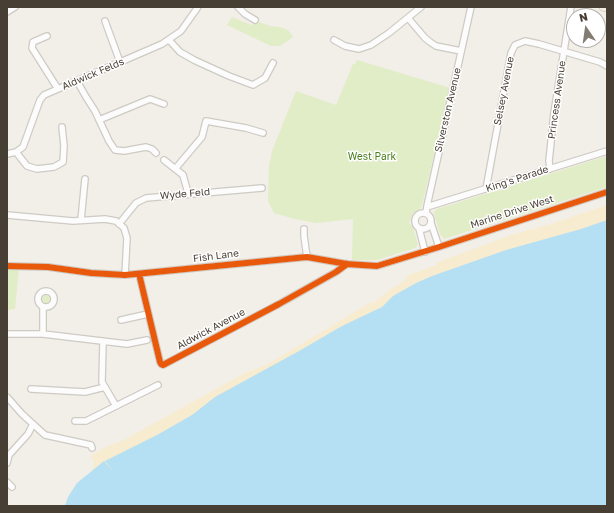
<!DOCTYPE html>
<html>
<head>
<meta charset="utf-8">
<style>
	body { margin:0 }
	#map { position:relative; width:614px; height:513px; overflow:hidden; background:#f2eee8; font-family:"Golos Text",sans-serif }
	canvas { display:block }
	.frame { position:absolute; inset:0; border:8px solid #483f34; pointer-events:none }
	.north { position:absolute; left:566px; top:8px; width:40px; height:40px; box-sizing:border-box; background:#fff; border:1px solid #b6b2ae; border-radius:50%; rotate:347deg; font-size:11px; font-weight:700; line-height:16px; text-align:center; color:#483f34 }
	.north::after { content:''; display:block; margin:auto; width:14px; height:18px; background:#847c73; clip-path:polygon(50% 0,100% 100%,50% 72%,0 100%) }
</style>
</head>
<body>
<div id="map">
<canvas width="614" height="513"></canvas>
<div class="frame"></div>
<div class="north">N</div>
</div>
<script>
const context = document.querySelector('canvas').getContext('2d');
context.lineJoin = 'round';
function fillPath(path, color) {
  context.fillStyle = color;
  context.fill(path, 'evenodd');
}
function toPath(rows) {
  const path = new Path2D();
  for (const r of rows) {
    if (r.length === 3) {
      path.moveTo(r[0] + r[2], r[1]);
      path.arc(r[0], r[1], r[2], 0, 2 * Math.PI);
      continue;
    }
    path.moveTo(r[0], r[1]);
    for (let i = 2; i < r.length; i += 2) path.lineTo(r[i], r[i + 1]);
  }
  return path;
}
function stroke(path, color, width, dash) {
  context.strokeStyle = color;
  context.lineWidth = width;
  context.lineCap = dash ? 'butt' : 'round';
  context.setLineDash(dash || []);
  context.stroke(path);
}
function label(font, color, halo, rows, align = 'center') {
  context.font = font + ' "Golos Text",sans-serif';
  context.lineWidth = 3;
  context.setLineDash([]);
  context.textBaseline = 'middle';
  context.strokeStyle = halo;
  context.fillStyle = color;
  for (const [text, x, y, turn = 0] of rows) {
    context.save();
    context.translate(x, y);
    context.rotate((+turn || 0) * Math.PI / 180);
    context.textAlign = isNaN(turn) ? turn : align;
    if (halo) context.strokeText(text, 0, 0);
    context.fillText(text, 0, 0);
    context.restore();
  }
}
const green = toPath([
	[232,17,251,25,259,22,270,26,280,27,288,30,293,37,280,46,271,46,227,25],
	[357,60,450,88,422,205,419,211,413,213,409,223,413,227,418,245,415,248,377,260,352,260,353,219,316,223,295,219,274,213,268,201,269,166,272,151,296,91,336,105,353,64,355,64],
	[607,156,607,187,444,239,440,234,434,214,434,212,437,209],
	[19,267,15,309,7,310,7,268],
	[46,299,6]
]);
const sand = toPath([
	[607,205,607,265,100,506,92,472,94,461,90,456,108,446,124,440,245,373,268,364,363,307,371,302,373,303,391,289,406,280,406,276,437,265,436,263,511,235,551,224]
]);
const water = toPath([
	[607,220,607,506,65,506,68,497,77,483,104,461,115,473,105,461,157,435,192,415,215,397,299,351,342,326,382,307,393,296,416,283,432,276,506,250,581,229]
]);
const minor = toPath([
	[238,7,245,14,255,20],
	[7,12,15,7],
	[408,18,425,38,430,42,436,46,461,51],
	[105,21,120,62],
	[47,36,33,42,32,48,58,89],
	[169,40,180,52,194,60,229,76,253,85,265,78,273,63],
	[334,40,345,46,359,49,371,45,389,33,421,7],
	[77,81,86,97,95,111,109,141,115,150,124,151,146,147,152,149,156,153],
	[99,120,150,99,164,104],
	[16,152,27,166,37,169,54,167,63,162,64,146,62,127],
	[7,154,16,152,23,147,40,100,44,95,162,44,181,31,198,7],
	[164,160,183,175,188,193],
	[175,169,202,137,206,121,246,128,263,133],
	[550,169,549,161,554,113,571,7],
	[486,189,511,53,515,45,525,41,539,44,600,62,607,66],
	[427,206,430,206,607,151],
	[423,221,8],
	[426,213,427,206,471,7],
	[7,215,73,221,105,219,116,221,124,228,127,238,125,275],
	[81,220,85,179],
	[431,223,439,247],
	[119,224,136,203,146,198,262,188],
	[419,228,425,252],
	[304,229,304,236,307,257],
	[7,266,48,267,91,273,125,275,307,257,347,264,377,266,439,247,607,192],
	[140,278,160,362,161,364,163,365,279,304,336,272,347,264],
	[46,299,8],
	[121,320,148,314],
	[7,334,43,334,127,344,147,340],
	[43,334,43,307],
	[103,342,102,382,116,406],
	[31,389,85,392,105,387],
	[7,397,22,414,45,435,91,445,92,448],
	[75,421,86,421,158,385],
	[7,463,9,455,28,434,33,424],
	[7,482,12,487]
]);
const major = toPath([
	[603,7,607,8]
]);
const cycleway = toPath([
	[7,266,48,267,91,273,125,275,307,257,347,264,377,266,439,247,607,192],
	[140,278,160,362,161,364,163,365,279,304,336,272,347,264]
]);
const streetNames = [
	["Aldwick Felds",93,74,-23],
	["Selsey Avenue",504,91,-79],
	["Princess Avenue",557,100,-82],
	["Silverston Avenue",448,110,-77],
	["King's Parade",517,179,-18],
	["Wyde Feld",185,194,-5],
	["Marine Drive West",512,212,-18],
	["Fish Lane",216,256,-7],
	["Aldwick Avenue",211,329,-28]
];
const parkNames = [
	["West Park",372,157]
];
fillPath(green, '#e1edc6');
fillPath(sand, '#f8ecd0');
fillPath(water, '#b5dff3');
stroke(minor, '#cecac4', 8);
stroke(major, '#d6c9b4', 9);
stroke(minor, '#fdfcfc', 5.5);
stroke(major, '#f1ece3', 7);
stroke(cycleway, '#e8590c', 6);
label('10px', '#483f34', '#fff', streetNames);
label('10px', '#4b8021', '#fff', parkNames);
</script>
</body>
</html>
